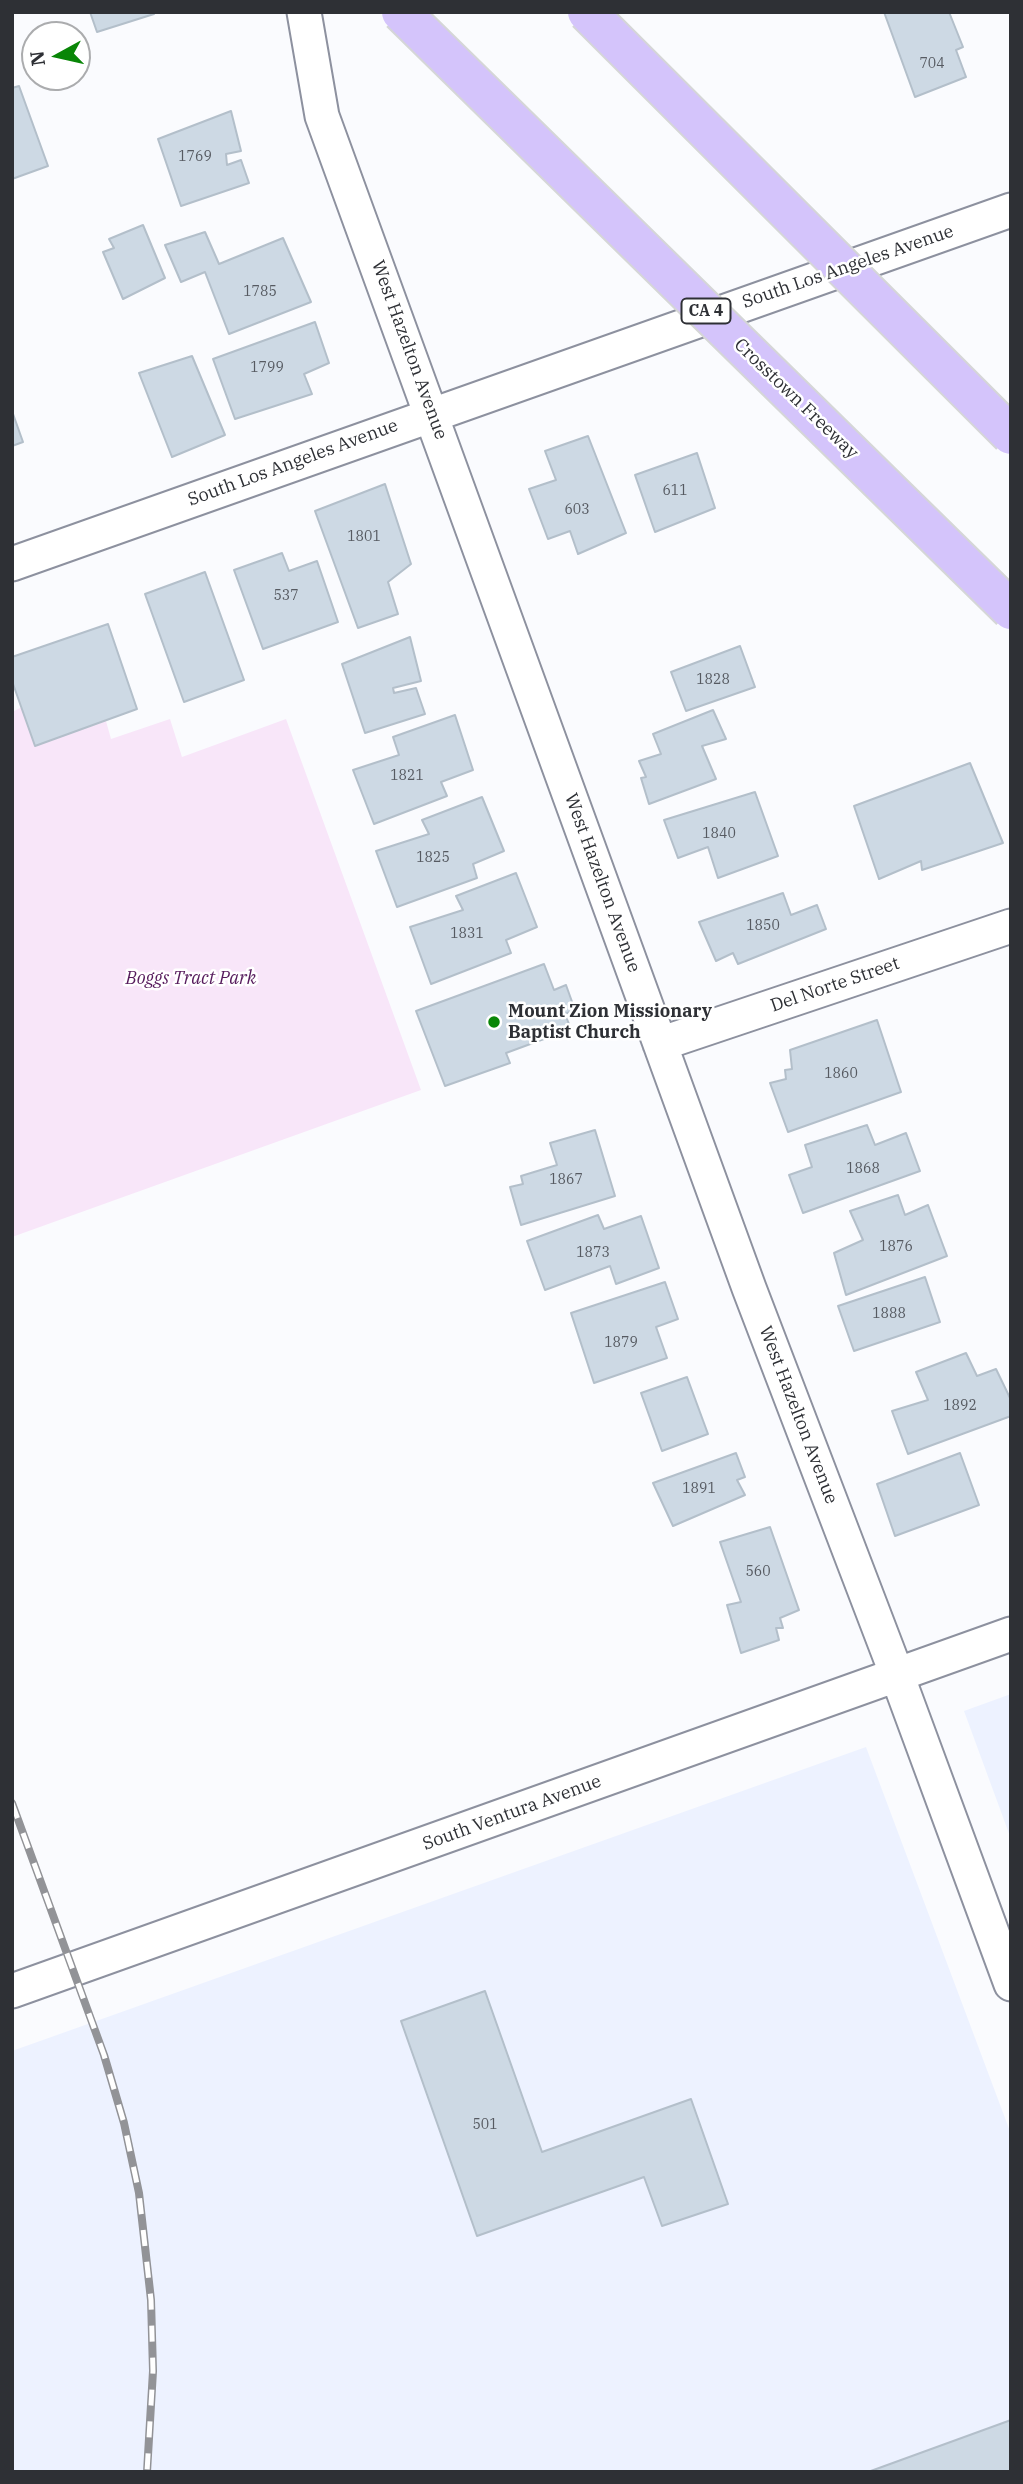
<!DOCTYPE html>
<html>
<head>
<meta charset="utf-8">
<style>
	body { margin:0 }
	#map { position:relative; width:1023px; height:2484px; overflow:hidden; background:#fafbfe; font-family:"IBM Plex Serif",serif }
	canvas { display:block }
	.frame { position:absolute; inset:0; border:14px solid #2e3035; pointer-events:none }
	.north { position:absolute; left:21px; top:21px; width:70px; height:70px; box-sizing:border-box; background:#fff; border:2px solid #abacae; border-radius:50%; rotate:262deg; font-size:19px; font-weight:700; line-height:28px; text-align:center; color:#2e3035 }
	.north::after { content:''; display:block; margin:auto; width:24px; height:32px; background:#098607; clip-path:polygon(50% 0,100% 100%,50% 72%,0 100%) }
</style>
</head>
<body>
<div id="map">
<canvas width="1023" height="2484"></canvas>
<div class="frame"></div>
<div class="north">N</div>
</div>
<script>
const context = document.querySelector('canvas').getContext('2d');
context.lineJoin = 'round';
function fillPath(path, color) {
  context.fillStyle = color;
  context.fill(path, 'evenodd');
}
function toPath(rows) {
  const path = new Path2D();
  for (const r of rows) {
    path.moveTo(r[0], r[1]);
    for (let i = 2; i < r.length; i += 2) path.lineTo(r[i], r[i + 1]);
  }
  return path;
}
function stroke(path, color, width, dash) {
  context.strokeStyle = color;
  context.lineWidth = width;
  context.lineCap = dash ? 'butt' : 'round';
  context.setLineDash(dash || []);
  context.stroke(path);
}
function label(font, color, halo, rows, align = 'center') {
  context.font = font + ' "IBM Plex Serif",serif';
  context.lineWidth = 5;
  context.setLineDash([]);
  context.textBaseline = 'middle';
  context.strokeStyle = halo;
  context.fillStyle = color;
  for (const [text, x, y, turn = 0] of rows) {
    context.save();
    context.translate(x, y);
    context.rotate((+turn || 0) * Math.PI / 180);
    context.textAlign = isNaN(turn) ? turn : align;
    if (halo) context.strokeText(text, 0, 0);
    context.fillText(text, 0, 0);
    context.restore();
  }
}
const built = toPath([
	[1011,1694,1011,1839,964,1711],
	[866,1747,1011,2134,1011,2472,12,2472,12,2051]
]);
const green = toPath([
	[22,707,35,746,106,721,111,739,170,719,182,757,286,719,421,1090,12,1237,12,708,14,711]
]);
const building = toPath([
	[90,12,153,12,154,14,97,32,90,12],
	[884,12,949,12,963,47,956,50,966,77,915,97,884,12],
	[19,86,48,166,12,179,12,88,19,86],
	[231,111,241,151,226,154,227,165,241,160,249,183,181,206,158,139,231,111],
	[143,225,165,278,123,299,103,252,114,248,109,239,143,225],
	[205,232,219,264,283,238,311,302,229,334,205,272,181,282,165,245,205,232],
	[315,322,329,363,304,374,312,394,235,419,213,359,315,322],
	[192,356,225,435,172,457,139,373,192,356],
	[12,411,23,442,12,446,12,411],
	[588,436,626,533,578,554,570,531,548,539,529,489,556,480,545,451,588,436],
	[697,453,715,508,655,532,635,475,697,453],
	[385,484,411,564,388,582,398,614,358,628,315,511,385,484],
	[282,553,289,571,317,561,338,622,263,649,234,570,282,553],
	[205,572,244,680,184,702,145,594,205,572],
	[108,624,137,709,35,746,12,681,12,657,108,624],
	[410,637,421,681,393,688,394,693,416,688,425,714,365,733,342,664,410,637],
	[740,646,755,687,686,711,671,672,740,646],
	[713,710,726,739,702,746,716,779,649,804,641,778,646,777,639,761,661,754,653,734,713,710],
	[455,715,473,770,441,782,447,796,374,824,353,770,399,755,393,737,455,715],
	[970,763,1003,843,922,870,921,861,879,879,854,806,970,763],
	[755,792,778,856,718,878,708,847,678,858,664,820,755,792],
	[482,797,504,851,473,864,477,878,397,907,376,851,429,834,422,820,482,797],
	[516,873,537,927,506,940,511,953,431,984,410,927,463,910,456,896,516,873],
	[783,893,791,915,817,905,826,929,738,964,733,953,716,961,699,922,783,893],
	[544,964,554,990,566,985,575,1010,565,1014,571,1029,506,1053,510,1063,445,1086,416,1011,544,964],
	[877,1020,901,1092,788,1132,770,1083,786,1079,785,1070,792,1069,790,1050,877,1020],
	[867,1125,875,1145,906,1133,920,1171,803,1213,789,1175,812,1167,805,1145,867,1125],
	[595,1130,615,1196,521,1225,510,1187,523,1184,521,1176,557,1165,550,1143,595,1130],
	[898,1195,905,1215,928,1205,947,1256,846,1295,834,1253,863,1240,850,1211,898,1195],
	[598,1215,604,1229,641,1216,659,1268,616,1284,610,1266,545,1290,527,1241,598,1215],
	[925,1277,940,1322,854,1351,838,1306,925,1277],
	[665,1282,678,1319,656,1327,667,1358,594,1383,571,1313,665,1282],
	[966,1353,977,1376,996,1369,1011,1400,1011,1416,908,1454,892,1411,928,1400,916,1372,966,1353],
	[687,1377,708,1434,662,1451,641,1393,687,1377],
	[736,1453,745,1477,737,1480,745,1495,673,1526,653,1483,736,1453],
	[960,1453,979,1505,895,1536,877,1484,960,1453],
	[770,1527,799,1610,780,1618,783,1628,776,1628,779,1640,741,1653,727,1605,741,1602,720,1542,770,1527],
	[485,1991,542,2152,691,2099,728,2204,662,2226,644,2177,477,2236,401,2021,485,1991],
	[1011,2420,1011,2472,868,2472,1011,2420]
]);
const street = toPath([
	[304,12,322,116,749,1288,897,1675,1011,1984],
	[12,564,1011,210],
	[660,1044,1011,926],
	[12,1991,1011,1634]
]);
const rail = toPath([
	[12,1803,104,2055,124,2123,139,2193,151,2300,153,2371,147,2472]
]);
const highwayBridge = toPath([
	[401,12,1011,610],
	[587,12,1011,435]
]);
const markers = [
	[494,1022,7,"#098607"]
];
const numberNames = [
	["704",932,64],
	["1769",195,157],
	["1785",260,292],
	["1799",267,368],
	["611",675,491],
	["603",577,510],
	["1801",364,537],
	["537",286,596],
	["1828",713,680],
	["1821",407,776],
	["1840",719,834],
	["1825",433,858],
	["1850",763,926],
	["1831",467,934],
	["1860",841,1074],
	["1868",863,1169],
	["1867",566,1180],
	["1876",896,1247],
	["1873",593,1253],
	["1888",889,1314],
	["1879",621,1343],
	["1892",960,1406],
	["1891",699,1489],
	["560",758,1572],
	["501",485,2125]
];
const shields = [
	[706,311,49]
];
const shieldNames = [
	["CA 4",706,311]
];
const streetNames = [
	["South Los Angeles Avenue",848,267,-19],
	["West Hazelton Avenue",409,350,70],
	["Crosstown Freeway",796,399,44],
	["South Los Angeles Avenue",293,463,-20],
	["West Hazelton Avenue",602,883,70],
	["Del Norte Street",835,985,-19],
	["West Hazelton Avenue",798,1415,69],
	["South Ventura Avenue",512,1813,-20]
];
const parkNames = [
	["Boggs Tract Park",191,979]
];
const poiNames = [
	["Mount Zion Missionary",508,1012],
	["Baptist Church",508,1033]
];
fillPath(built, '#edf2ff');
fillPath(green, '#f8e6f9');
fillPath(building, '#cdd9e4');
stroke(building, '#b3bfca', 2);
stroke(street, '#8d919f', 37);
stroke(street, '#fff', 33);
stroke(rail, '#929397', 8);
stroke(rail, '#fff', 5, [16]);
stroke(highwayBridge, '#d5d6d7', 42, []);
stroke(highwayBridge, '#d4c4fb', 38);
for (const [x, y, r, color] of markers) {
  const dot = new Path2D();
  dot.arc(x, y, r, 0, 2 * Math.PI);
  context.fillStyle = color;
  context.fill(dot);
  stroke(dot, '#fff', 2.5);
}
label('14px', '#565a61', null, numberNames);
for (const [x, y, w] of shields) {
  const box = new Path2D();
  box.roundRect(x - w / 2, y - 12.5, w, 25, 5);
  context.fillStyle = '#fff';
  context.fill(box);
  stroke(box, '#2e3035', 2);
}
label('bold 16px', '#2e3035', null, shieldNames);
label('18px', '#2e3035', '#fff', streetNames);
label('italic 18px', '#561b5c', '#fff', parkNames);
label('bold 18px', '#2e3035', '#fff', poiNames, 'left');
</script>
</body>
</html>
